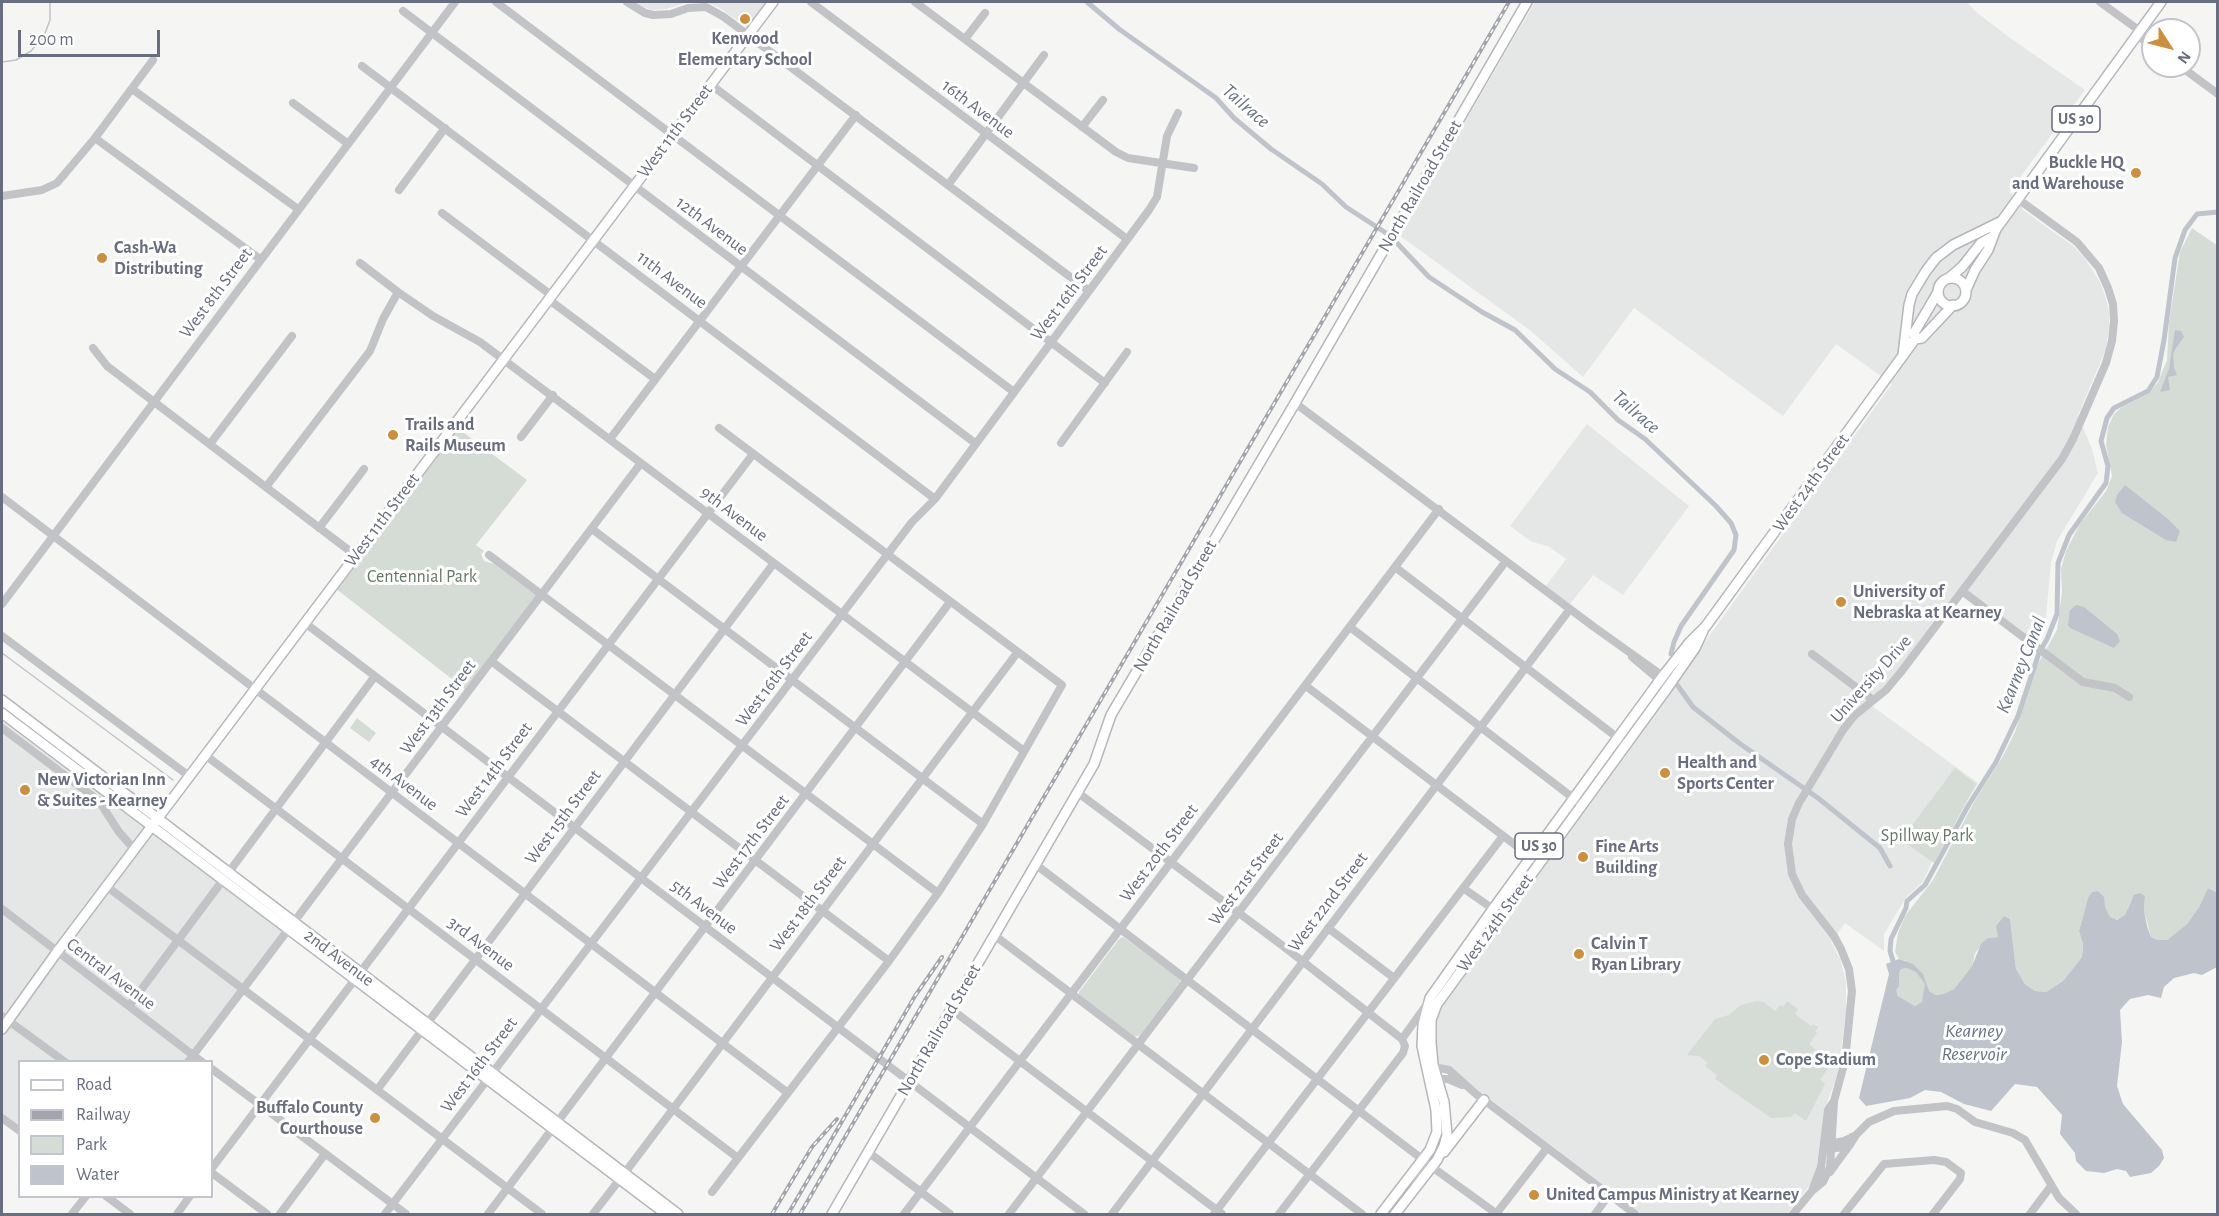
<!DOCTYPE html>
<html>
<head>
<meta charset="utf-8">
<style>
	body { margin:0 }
	#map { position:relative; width:2219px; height:1216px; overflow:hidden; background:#f5f6f3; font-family:"Alegreya Sans",sans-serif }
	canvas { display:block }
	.frame { position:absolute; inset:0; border:3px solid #686d80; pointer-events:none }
	.legend { position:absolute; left:18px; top:1060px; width:195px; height:138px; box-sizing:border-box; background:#fff; border:2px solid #c3c5cc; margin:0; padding:8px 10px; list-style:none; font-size:18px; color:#686d80 }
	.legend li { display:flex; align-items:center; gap:12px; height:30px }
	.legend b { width:30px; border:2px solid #c3c5cc }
	.north { position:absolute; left:2141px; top:18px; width:60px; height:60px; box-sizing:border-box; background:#fff; border:2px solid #c3c5cc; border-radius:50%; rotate:126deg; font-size:16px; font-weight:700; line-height:24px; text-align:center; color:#686d80 }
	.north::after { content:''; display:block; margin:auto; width:21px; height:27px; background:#cf8e39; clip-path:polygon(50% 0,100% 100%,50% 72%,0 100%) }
	.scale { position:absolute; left:18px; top:30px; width:142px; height:27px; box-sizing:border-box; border:3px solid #686d80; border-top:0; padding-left:8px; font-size:18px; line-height:21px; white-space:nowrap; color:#686d80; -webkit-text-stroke:4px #fff; paint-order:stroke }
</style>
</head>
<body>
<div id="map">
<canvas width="2219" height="1216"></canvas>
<div class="frame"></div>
<ul class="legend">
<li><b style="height:8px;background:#fff"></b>Road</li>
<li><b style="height:8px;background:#a3a5ac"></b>Railway</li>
<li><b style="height:16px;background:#d5dcd5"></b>Park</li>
<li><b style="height:16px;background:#bfc4cc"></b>Water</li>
</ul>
<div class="north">N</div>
<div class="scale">200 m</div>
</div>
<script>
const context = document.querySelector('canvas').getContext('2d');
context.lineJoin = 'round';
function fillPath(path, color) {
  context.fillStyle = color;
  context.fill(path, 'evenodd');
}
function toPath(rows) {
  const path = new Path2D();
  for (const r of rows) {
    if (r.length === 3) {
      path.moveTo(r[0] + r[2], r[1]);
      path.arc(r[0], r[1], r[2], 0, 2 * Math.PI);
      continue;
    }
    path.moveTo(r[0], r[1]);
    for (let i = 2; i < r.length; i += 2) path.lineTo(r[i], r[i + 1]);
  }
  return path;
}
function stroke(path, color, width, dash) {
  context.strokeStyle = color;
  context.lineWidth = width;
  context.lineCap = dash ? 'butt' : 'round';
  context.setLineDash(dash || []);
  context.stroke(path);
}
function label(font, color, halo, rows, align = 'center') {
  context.font = font + ' "Alegreya Sans",sans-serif';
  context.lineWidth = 6;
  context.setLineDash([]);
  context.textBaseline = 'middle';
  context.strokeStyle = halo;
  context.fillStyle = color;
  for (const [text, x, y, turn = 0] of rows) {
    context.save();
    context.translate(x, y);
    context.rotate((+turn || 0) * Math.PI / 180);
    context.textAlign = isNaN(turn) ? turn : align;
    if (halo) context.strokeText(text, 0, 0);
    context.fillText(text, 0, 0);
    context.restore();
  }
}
const built = toPath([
	[635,2,767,2,748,28,720,8,705,2,685,3,666,9,652,10,641,6],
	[1535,2,1967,2,1976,12,2013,40,2085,90,2009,192,2018,199,2023,210,2073,246,2084,257,2101,284,2105,296,2109,311,2109,327,2106,349,2078,415,2092,449,2098,473,2057,541,2051,563,2046,616,2034,643,1962,588,1893,677,1868,703,1978,783,1933,859,1923,882,1907,896,1884,934,1884,951,1845,923,1831,942,1840,959,1846,982,1846,1012,1842,1043,1837,1075,1824,1112,1816,1173,1810,1185,1787,1214,1642,1214,1453,1071,1437,1065,1431,1039,1437,1004,1561,840,1892,384,1836,344,1783,416,1634,308,1583,377,1531,331,1399,235],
	[1587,424,1689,506,1623,595,1593,575,1570,604,1546,586,1566,559,1548,546,1532,542,1510,526],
	[2,721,283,931,184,1061,20,1062,19,1128,2,1114]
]);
const green = toPath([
	[2192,228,2218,246,2217,891,2216,892,2208,888,2199,907,2187,924,2167,940,2158,940,2151,937,2144,910,2145,896,2130,903,2125,916,2117,920,2110,918,2088,898,2079,931,2083,944,2082,957,2063,981,2046,992,2035,991,2025,984,2016,969,2010,919,2004,916,1997,926,1998,937,1988,938,1975,953,1972,966,1954,989,1943,994,1936,995,1929,991,1925,994,1922,1003,1915,1006,1898,996,1895,990,1899,986,1899,974,1901,969,1906,968,1906,961,1899,959,1895,952,1898,933,1905,916,1933,880,1974,802,2003,756,2015,732,2035,669,2057,630,2062,592,2061,569,2066,551,2080,524,2106,491,2112,476,2106,445,2108,427,2114,414,2122,407,2148,394,2158,382,2167,360,2169,322,2180,252],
	[456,427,527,480,476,545,484,551,481,554,484,561,494,564,537,596,466,690,335,588],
	[357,718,376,733,369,742,350,728],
	[1955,768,1976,784,1934,863,1901,840],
	[1123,937,1181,979,1180,983,1140,1035,1135,1037,1079,996,1079,992,1119,939],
	[1757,1001,1764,1002,1775,1011,1780,1005,1783,1007,1787,1001,1798,1009,1795,1014,1811,1026,1813,1024,1818,1027,1815,1031,1817,1033,1809,1044,1818,1051,1829,1067,1820,1080,1825,1084,1806,1121,1795,1113,1791,1117,1771,1118,1715,1079,1717,1075,1705,1066,1708,1063,1699,1056,1687,1055,1715,1019,1729,1015,1741,1005]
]);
const water = toPath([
	[2175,330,2181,331,2184,337,2176,348,2173,354,2174,367,2177,375,2168,377,2170,390,2160,392,2169,369],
	[2125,485,2168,519,2180,531,2176,542,2166,540,2122,513,2115,502,2117,495],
	[2076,605,2084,607,2117,634,2120,641,2114,648,2070,628,2068,625,2070,610],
	[2208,888,2216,892,2217,904,2217,967,2202,975,2194,973,2174,978,2164,987,2161,998,2148,995,2130,999,2120,1010,2122,1042,2117,1086,2123,1104,2162,1150,2164,1158,2159,1166,2151,1173,2130,1177,2126,1171,2117,1169,2104,1173,2086,1171,2076,1161,2075,1153,2060,1134,2062,1115,2037,1087,2015,1084,1991,1111,1964,1104,1941,1092,1925,1090,1910,1098,1866,1106,1859,1098,1889,974,1886,964,1899,959,1913,964,1923,974,1929,991,1936,995,1943,994,1954,989,1972,966,1981,944,1988,938,1998,937,1996,926,2004,916,2010,919,2016,969,2025,984,2035,991,2046,992,2063,981,2082,957,2083,944,2079,931,2088,898,2092,892,2098,891,2104,897,2105,907,2110,917,2117,920,2125,915,2134,895,2140,893,2145,896,2144,910,2147,926,2151,937,2158,940,2167,940,2187,924,2199,907],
	[1907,968,1916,972,1925,984,1922,1002,1915,1006,1898,996,1896,990,1899,986,1899,974,1901,969]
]);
const stream = toPath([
	[2,62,16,60,31,51,44,36,50,20,50,2],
	[2,653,173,780]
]);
const canal = toPath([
	[1087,2,1119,29,1216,98,1234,118,1271,149,1322,184,1346,207,1386,233],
	[1396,242,1429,277,1482,312,1515,330,1555,369,1590,392,1618,420,1645,439,1716,506,1731,523,1736,535,1734,550,1681,626,1674,642,1671,654],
	[1678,686,1693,707,1739,743,1818,798,1880,848,1890,866],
	[1893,961,1890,951,1891,939,1906,908,1907,901,1925,885,1968,806,1996,762,2018,716,2039,653,2047,639,2057,614,2058,563,2069,535,2106,483,2108,466,2101,441,2107,418,2114,408,2148,391,2157,377,2164,340,2175,258,2185,230,2197,214,2218,212]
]);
const minor = toPath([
	[496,2,1014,392],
	[627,2,645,13,653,15,671,14,688,8,706,7,724,17,1089,291],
	[811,2,1127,239],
	[915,2,1116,152,1128,158,1194,168],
	[2100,2,2140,31],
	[403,11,975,443],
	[2137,35,2153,47],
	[965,39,985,13],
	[362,66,935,499],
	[2180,66,2218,94],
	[710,84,1105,383],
	[132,89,298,209],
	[293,103,347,143],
	[1082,127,1103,100],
	[95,138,260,259],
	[948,185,1044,55],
	[399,190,445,128],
	[2,196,42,190,57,183,95,138,153,60],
	[442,213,551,295],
	[360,263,398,292,433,316,480,342,1024,751],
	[548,299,655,379],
	[93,348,107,366,355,555],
	[1295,403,1594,627,1667,679],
	[521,437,553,395],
	[610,439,856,115],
	[1061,443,1127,352],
	[210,444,292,336],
	[266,487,370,351,383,319,398,292],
	[2,497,788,1093],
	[319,528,364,469],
	[592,529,983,824],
	[489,555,938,893],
	[1395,567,1618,738,1621,743],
	[1962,591,2083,682,2115,688,2129,697],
	[2,604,455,2],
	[305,623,1084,1214],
	[1350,627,1581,804],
	[2,636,189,776],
	[1812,654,1873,700],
	[1632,657,1664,684],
	[491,661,889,961],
	[1306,686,1539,863],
	[2,728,99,801,119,832,134,849],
	[205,755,738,1158],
	[1077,792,1283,946,1402,1039],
	[1035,864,1426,1162,1414,1188],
	[106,886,542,1214],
	[1463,888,1493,909],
	[2,909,202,1062],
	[1328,928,1394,978],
	[994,935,1362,1214],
	[129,1006,375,676],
	[951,1009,1222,1214],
	[2,1016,65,1062],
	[1402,1039,1427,1004],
	[188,1062,641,463],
	[1434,1067,1449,1070,1476,1094,1635,1214],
	[212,1069,406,1214],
	[1437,1079,1448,1079,1462,1085],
	[377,1090,774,563],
	[2,1118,20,1131],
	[1829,1144,1844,1141,1856,1135],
	[1824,1150,1849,1146,1856,1135,1869,1122,1894,1111,1947,1106,1957,1109,1975,1122,2013,1133,2025,1140,2059,1198,2076,1214],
	[868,1152,950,1214],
	[1432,1167,1497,1214],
	[212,1168,753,454],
	[1830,1172,1849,1146],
	[212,1173,267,1214],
	[624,1174,1017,653],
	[1812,1191,1821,1167,1828,1110,1834,1101,1845,1061,1852,991,1849,969,1841,949,1834,936,1802,895,1792,874,1788,844,1792,819,1799,803,1843,730,1854,716,1886,690,1901,672,2062,459,2073,439,2106,363,2112,341,2114,321,2113,304,2108,288,2099,268,2077,242,2018,199],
	[712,1192,889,961,938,893,983,824,1062,685,719,428],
	[106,1196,130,1214],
	[72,1214,86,1196],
	[177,1214,190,1196],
	[280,1214,325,1154],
	[385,1214,887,555,912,522,935,499,1149,210,1157,197,1167,136,1178,113],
	[488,1214,950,602],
	[593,1214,620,1179],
	[904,1214,1439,509],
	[1009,1214,1506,561],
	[1112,1214,1570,609],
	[1214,1214,1503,836],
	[1279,1214,1403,1053,1405,1046,1402,1039],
	[1496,1214,1547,1148],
	[1595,1214,1609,1195],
	[1793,1214,1812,1191,1823,1182,1830,1167,1834,1102],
	[1844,1214,1884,1164,1934,1160,1946,1162,1961,1173,1960,1179,1933,1214],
	[2030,1214,2051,1186]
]);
const major = toPath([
	[1949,278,1962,267,1981,243,1992,237],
	[1952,292,14],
	[1966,290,1975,270,1988,250,1996,229,2161,2],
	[1915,339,1922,338,1953,305],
	[1903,355,1909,305,1912,294,1926,271,1936,258,1953,245,2002,221],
	[2,700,678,1214],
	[2,713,666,1214],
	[2,1029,57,952,773,2],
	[1444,1152,1484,1100],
	[832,1214,1094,764,1111,715,1295,403,1527,2],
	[1381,1214,1430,1150,1437,1132,1436,1110,1422,1046,1423,1025,1430,998,1493,909,1663,676,1689,643,1706,626,1915,339,1914,333,1938,292],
	[1395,1214,1437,1160,1444,1146,1447,1135,1444,1102,1433,1065,1431,1043,1431,1020,1437,1004,1668,687,1695,648,1703,631]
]);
const rail = toPath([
	[772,1214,812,1147,837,1119],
	[788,1214,915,996,942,957],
	[800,1214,1509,2]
]);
const markers = [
	[745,19,6,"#cf8e39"],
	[2136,173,6,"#cf8e39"],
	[102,258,6,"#cf8e39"],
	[393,435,6,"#cf8e39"],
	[1841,602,6,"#cf8e39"],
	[1665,773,6,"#cf8e39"],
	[25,790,6,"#cf8e39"],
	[1583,857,6,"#cf8e39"],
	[1579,954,6,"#cf8e39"],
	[1764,1060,6,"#cf8e39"],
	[375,1118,6,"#cf8e39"],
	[1534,1195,6,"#cf8e39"]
];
const shields = [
	[2076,119,48],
	[1539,846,48]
];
const shieldNames = [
	["US 30",2076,119],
	["US 30",1539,846]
];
const poiNames = [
	["Kenwood",745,39,"center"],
	["Elementary School",745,60,"center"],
	["Buckle HQ",2124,163,"right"],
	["and Warehouse",2124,184,"right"],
	["Cash-Wa",114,248],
	["Distributing",114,269],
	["Trails and",405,425],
	["Rails Museum",405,446],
	["University of",1853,592],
	["Nebraska at Kearney",1853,613],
	["Health and",1677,763],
	["Sports Center",1677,784],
	["New Victorian Inn",37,780],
	["& Suites - Kearney",37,801],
	["Fine Arts",1595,847],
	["Building",1595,868],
	["Calvin T",1591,944],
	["Ryan Library",1591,965],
	["Cope Stadium",1776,1060],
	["Buffalo County",363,1108,"right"],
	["Courthouse",363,1129,"right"],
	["United Campus Ministry at Kearney",1546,1195]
];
const streetNames = [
	["16th Avenue",978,109,37],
	["West 11th Street",675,131,-53],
	["North Railroad Street",1420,186,-60],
	["12th Avenue",712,226,37],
	["11th Avenue",672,280,37],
	["West 8th Street",216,293,-53],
	["West 16th Street",1069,293,-53],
	["West 24th Street",1811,483,-54],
	["9th Avenue",734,514,37],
	["West 11th Street",382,520,-53],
	["North Railroad Street",1175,606,-60],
	["West 16th Street",774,679,-53],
	["University Drive",1871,679,-48],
	["West 13th Street",438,707,-53],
	["West 14th Street",494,770,-53],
	["4th Avenue",404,783,37],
	["West 15th Street",563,817,-53],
	["West 17th Street",751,842,-53],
	["West 20th Street",1159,853,-53],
	["West 21st Street",1246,879,-53],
	["West 22nd Street",1328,902,-53],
	["West 18th Street",808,904,-53],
	["5th Avenue",704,907,37],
	["West 24th Street",1495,923,-54],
	["3rd Avenue",481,944,37],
	["2nd Avenue",339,958,37],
	["Central Avenue",111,974,37],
	["North Railroad Street",939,1030,-60],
	["West 16th Street",479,1065,-53]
];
const parkNames = [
	["Centennial Park",422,577],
	["Spillway Park",1927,836]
];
const waterNames = [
	["Tailrace",1246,106,41],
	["Tailrace",1636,412,41],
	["Kearney Canal",2021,665,-68],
	["Kearney",1974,1031],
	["Reservoir",1974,1054]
];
fillPath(built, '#e5e6e6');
fillPath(green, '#d5dcd5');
fillPath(water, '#bfc4cc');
stroke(stream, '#bfc4cc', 1.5);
stroke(canal, '#bfc4cc', 5);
stroke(major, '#b5b6bb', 12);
stroke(minor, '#c2c3c7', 8);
stroke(major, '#fff', 9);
stroke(rail, '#a3a5ac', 4);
stroke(rail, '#fff', 1.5, [4.5]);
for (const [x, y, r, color] of markers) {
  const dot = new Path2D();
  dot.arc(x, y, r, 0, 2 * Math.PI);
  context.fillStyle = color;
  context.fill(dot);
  stroke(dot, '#fff', 2);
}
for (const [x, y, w] of shields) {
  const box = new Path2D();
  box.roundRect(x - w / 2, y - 13, w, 26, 4.5);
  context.fillStyle = '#fff';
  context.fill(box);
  stroke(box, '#686d80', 1.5);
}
label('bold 16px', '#686d80', null, shieldNames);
label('bold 18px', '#686d80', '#fff', poiNames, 'left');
label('18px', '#686d80', '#fff', streetNames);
label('18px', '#667868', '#fff', parkNames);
label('italic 20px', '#697484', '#fff', waterNames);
</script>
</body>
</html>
